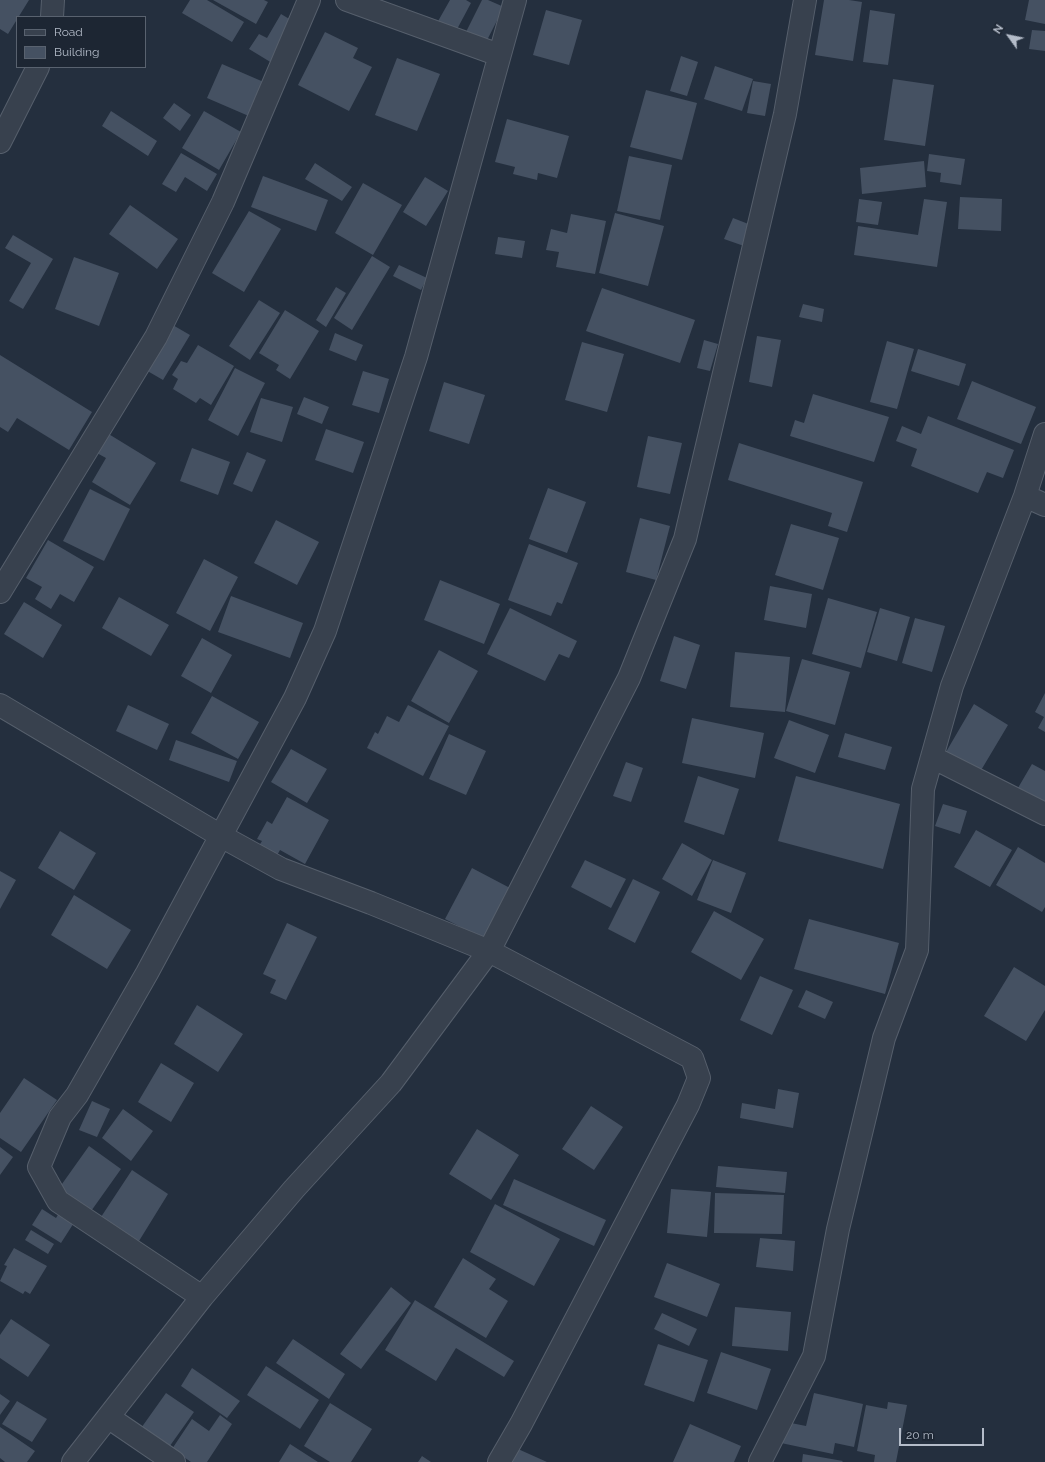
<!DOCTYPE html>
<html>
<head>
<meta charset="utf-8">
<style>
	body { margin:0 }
	#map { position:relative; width:1045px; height:1462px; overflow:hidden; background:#242f3e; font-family:Raleway,sans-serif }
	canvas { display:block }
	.legend { position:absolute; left:16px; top:16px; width:130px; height:52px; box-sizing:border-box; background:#1d2633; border:1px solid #59626f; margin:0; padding:5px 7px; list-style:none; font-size:12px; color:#b4bcc9 }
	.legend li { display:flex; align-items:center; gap:8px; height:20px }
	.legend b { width:20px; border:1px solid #59626f }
	.north { position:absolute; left:989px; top:16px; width:40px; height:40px; -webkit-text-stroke:3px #1d2633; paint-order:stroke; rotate:303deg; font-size:11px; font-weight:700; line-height:16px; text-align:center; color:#b4bcc9 }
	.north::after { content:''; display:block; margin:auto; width:14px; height:18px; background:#b4bcc9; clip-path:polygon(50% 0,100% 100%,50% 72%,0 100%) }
	.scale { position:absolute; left:899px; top:1428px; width:85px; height:18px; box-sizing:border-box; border:2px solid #b4bcc9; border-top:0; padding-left:5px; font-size:12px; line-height:14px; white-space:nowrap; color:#b4bcc9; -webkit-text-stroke:3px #1d2633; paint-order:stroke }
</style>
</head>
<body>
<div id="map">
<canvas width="1045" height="1462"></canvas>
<ul class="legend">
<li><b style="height:5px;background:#38414e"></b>Road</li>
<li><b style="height:11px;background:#455162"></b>Building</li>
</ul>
<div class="north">N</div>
<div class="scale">20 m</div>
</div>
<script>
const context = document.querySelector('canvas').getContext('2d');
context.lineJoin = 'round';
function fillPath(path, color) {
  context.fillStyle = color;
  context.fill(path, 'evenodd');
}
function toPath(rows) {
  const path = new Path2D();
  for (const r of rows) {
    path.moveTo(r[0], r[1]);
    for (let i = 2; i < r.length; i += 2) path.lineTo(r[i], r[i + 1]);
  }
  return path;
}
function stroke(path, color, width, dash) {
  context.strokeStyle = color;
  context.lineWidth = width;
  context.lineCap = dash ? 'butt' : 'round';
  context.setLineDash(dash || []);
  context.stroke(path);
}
const building = toPath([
	[0,0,29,0,8,34,0,29],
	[190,0,207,0,244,22,232,42,182,13],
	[213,0,264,0,268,2,256,24],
	[450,0,466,0,471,3,455,33,437,23],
	[482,0,488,0,504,7,484,46,464,36],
	[824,0,849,0,862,2,853,61,815,55],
	[1029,0,1045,0,1045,24,1025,20],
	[546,10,582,20,569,65,533,55],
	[870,10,895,14,888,65,863,62],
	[281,14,296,23,272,63,249,49,259,34,267,38],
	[1032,30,1045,31,1045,51,1029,49],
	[325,32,358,48,353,58,372,67,349,111,298,85],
	[681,56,698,62,687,96,670,91],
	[397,58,440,74,417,131,375,115],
	[222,64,266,83,251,117,207,98],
	[715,66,753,79,742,111,704,99],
	[893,79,934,85,925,146,884,140],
	[753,81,771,84,765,116,747,113],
	[646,90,697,103,682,160,630,147],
	[174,103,191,115,180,131,163,118],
	[111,111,157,141,148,156,102,126],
	[204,111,241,132,219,170,182,148],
	[507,119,569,136,557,178,538,173,537,180,513,174,515,167,495,162],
	[181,153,217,174,207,191,185,177,176,192,162,184],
	[929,154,965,159,961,185,940,182,941,173,927,171],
	[629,156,672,165,660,220,617,211],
	[924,161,926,187,862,194,860,168],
	[315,163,352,187,342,201,305,179],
	[263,176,328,200,316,231,251,207],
	[425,177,448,191,426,226,403,212],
	[363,183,402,205,373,255,335,233],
	[960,197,1002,199,1001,231,958,229],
	[859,199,882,202,878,225,856,222],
	[924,199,947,202,937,267,854,255,858,226,918,235],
	[130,205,178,239,157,269,109,234],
	[249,211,281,229,244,292,212,273],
	[615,213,664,226,648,286,599,273],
	[571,214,606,221,595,274,556,267,559,252,546,250,551,229,567,233],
	[733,218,751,225,744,246,724,239],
	[13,235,53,259,23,309,9,301,31,263,5,248],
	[498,237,525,241,522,258,495,254],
	[372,256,390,267,352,330,334,318],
	[74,257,119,273,99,326,55,309],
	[399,265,427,278,421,290,393,276],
	[336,287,346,293,326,327,316,320],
	[602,288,695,320,680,363,586,331],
	[259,300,280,313,250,360,229,346],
	[803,304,824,309,822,322,799,317],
	[285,310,319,331,290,379,276,370,279,365,259,353],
	[171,324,190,335,163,380,144,369],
	[335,333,363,345,356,361,329,350],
	[757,336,781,340,772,387,749,382],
	[704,340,718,344,710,371,697,368],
	[887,341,914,349,897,409,870,402],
	[582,342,624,354,607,412,565,400],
	[198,345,234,366,211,405,200,398,196,403,173,389,178,379,172,375,181,361,187,363],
	[918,349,966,364,959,386,911,371],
	[0,355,92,412,69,450,17,418,8,432,0,427],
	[235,368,265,383,238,436,208,420],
	[363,371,389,379,379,413,352,405],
	[972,381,1036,407,1021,444,957,419],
	[444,382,485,395,469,444,429,431],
	[813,394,889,417,874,462,790,436,795,420,804,423],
	[304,397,329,407,322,424,297,414],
	[261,398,293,407,282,442,250,432],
	[928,416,1014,450,1003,478,987,472,978,493,911,466,917,449,896,441,902,426,921,434],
	[326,429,364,442,353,473,315,460],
	[107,433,156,463,130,505,92,482,106,458,95,452],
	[648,436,682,443,670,494,637,487],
	[739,443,863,482,847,532,828,526,832,513,728,480],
	[192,448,230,462,218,495,180,481],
	[247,452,266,460,252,492,233,484],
	[548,488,586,502,567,553,529,539],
	[90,489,130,509,104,561,63,541],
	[640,518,670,526,656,580,626,572],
	[276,520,319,542,297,585,254,563],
	[791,524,839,538,823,590,775,575],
	[48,540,94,567,74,602,60,594,51,609,35,599,42,587,26,578],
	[529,544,578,563,562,604,557,602,551,616,508,600],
	[204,559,238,577,210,631,176,613],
	[440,580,500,604,484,644,424,620],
	[770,586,812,594,806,628,764,620],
	[231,596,303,623,290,658,218,632],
	[119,597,169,625,151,656,102,628],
	[828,598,877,612,861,668,812,654],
	[24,602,62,625,43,658,4,634],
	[510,608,577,641,569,658,559,654,545,681,487,654],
	[880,608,910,617,897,661,867,652],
	[915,618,945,626,932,672,902,663],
	[674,636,700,645,686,689,660,681],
	[202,638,232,655,211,693,181,676],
	[439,650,478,671,449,723,411,701],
	[735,652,790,657,785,712,730,707],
	[802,659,850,672,835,725,786,711],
	[1045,693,1045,732,1038,728,1044,717,1035,712],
	[212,696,259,722,238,759,191,733],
	[974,704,1008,725,980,772,946,752],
	[128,705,169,724,157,750,116,731],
	[408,705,449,726,423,776,367,748,375,732,378,734,387,716,399,722],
	[692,718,764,733,755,778,682,763],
	[789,720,829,735,815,773,774,758],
	[845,733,892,747,885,770,838,757],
	[449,734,486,751,466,795,429,779],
	[176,740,237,761,229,782,169,760],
	[291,749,327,769,307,803,271,782],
	[626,762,643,768,631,802,613,796],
	[1032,764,1045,771,1045,810,1015,793],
	[698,776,739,789,724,835,684,822],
	[796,776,900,804,883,869,778,841],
	[287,797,329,820,305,864,280,850,275,859,257,849,262,841,257,839,267,821,272,824],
	[943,804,967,811,960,834,935,826],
	[976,830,1012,850,990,887,954,867],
	[60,831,96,853,74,890,38,868],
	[682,843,712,860,692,896,662,879],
	[1018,847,1045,863,1045,907,1042,912,996,885],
	[585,860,626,879,611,908,571,887],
	[713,860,746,873,731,913,697,900],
	[472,868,510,888,484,939,445,919],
	[0,871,16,880,0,909],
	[633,879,660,892,635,943,608,929],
	[74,895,131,930,107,969,51,935],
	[714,911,764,939,741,980,691,952],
	[809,919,899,943,885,994,794,969],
	[287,923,317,937,286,1000,270,993,276,980,263,974],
	[1014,967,1045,986,1045,1010,1026,1041,984,1016],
	[760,976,793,990,772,1035,740,1020],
	[806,990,833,1002,825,1019,798,1007],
	[197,1005,243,1034,218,1072,174,1044],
	[161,1063,194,1083,171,1122,138,1102],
	[24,1078,57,1100,21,1152,0,1138,0,1113],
	[778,1089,799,1093,793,1128,740,1118,742,1103,775,1109],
	[92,1101,110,1109,97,1137,79,1130],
	[591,1106,623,1127,594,1170,562,1149],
	[123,1109,153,1131,131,1161,102,1138],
	[477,1129,519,1155,491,1200,449,1174],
	[89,1146,121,1169,89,1214,57,1191],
	[0,1147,13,1157,0,1175],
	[718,1166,787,1172,785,1193,716,1187],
	[132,1170,168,1194,139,1241,101,1217],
	[514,1179,606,1220,594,1246,503,1205],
	[671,1189,711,1192,707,1237,667,1233],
	[715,1193,784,1195,782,1234,714,1233],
	[495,1204,560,1239,534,1286,470,1252],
	[62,1208,77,1218,61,1243,32,1225,42,1209,56,1218],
	[31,1230,54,1244,48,1254,25,1240],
	[760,1238,795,1241,793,1271,756,1267],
	[14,1248,47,1266,30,1294,25,1291,23,1294,0,1281,7,1266,4,1265],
	[463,1258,496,1279,489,1289,508,1301,486,1338,434,1307],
	[667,1263,720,1284,707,1317,654,1297],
	[391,1287,411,1303,361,1369,340,1354],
	[415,1300,514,1361,504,1377,456,1348,436,1381,385,1350],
	[735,1307,791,1312,788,1351,732,1346],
	[662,1313,697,1329,689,1346,654,1329],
	[11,1319,50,1345,28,1377,0,1358,0,1335],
	[293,1339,345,1374,329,1399,276,1363],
	[658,1344,708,1360,694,1402,644,1385],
	[721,1352,771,1369,757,1410,707,1393],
	[266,1366,319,1400,300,1429,247,1395],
	[192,1368,240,1401,227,1418,181,1386],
	[166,1393,194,1412,167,1450,139,1431],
	[814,1393,863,1404,854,1447,835,1443,833,1454,781,1443,786,1422,806,1426],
	[0,1394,10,1401,0,1415],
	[17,1401,47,1419,32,1442,2,1424],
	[888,1402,907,1405,896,1462,874,1462,875,1455,857,1451,866,1405,887,1409],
	[330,1403,372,1429,351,1462,330,1462,304,1446],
	[220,1415,232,1424,207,1462,191,1462,172,1449,192,1419,209,1431],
	[690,1424,741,1446,734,1462,673,1462],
	[0,1427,35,1451,27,1462,5,1462,0,1458],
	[290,1444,318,1462,279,1462],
	[518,1449,547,1462,512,1462],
	[803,1454,843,1461,842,1462,802,1462],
	[422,1456,431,1462,418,1462]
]);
const minor = toPath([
	[347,0,499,55],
	[52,17,53,0],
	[0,142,38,67],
	[1025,496,1045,505],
	[0,592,156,337,223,202,309,0],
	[0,705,221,836,281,869,371,903,489,951,692,1058,699,1078,688,1105,521,1424,499,1462],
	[932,757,1045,814],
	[202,1297,58,1201,39,1167,60,1117,77,1095,147,973,295,698,325,631,416,357,515,0],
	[108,1417,174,1462],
	[73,1462,202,1297,294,1189,391,1083,489,951,629,678,685,539,785,114,805,0],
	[760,1462,814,1356,838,1229,884,1038,917,950,923,789,952,686,1025,496,1045,434]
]);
fillPath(building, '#455162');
stroke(minor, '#565f6c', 24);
stroke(minor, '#38414e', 22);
</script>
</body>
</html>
